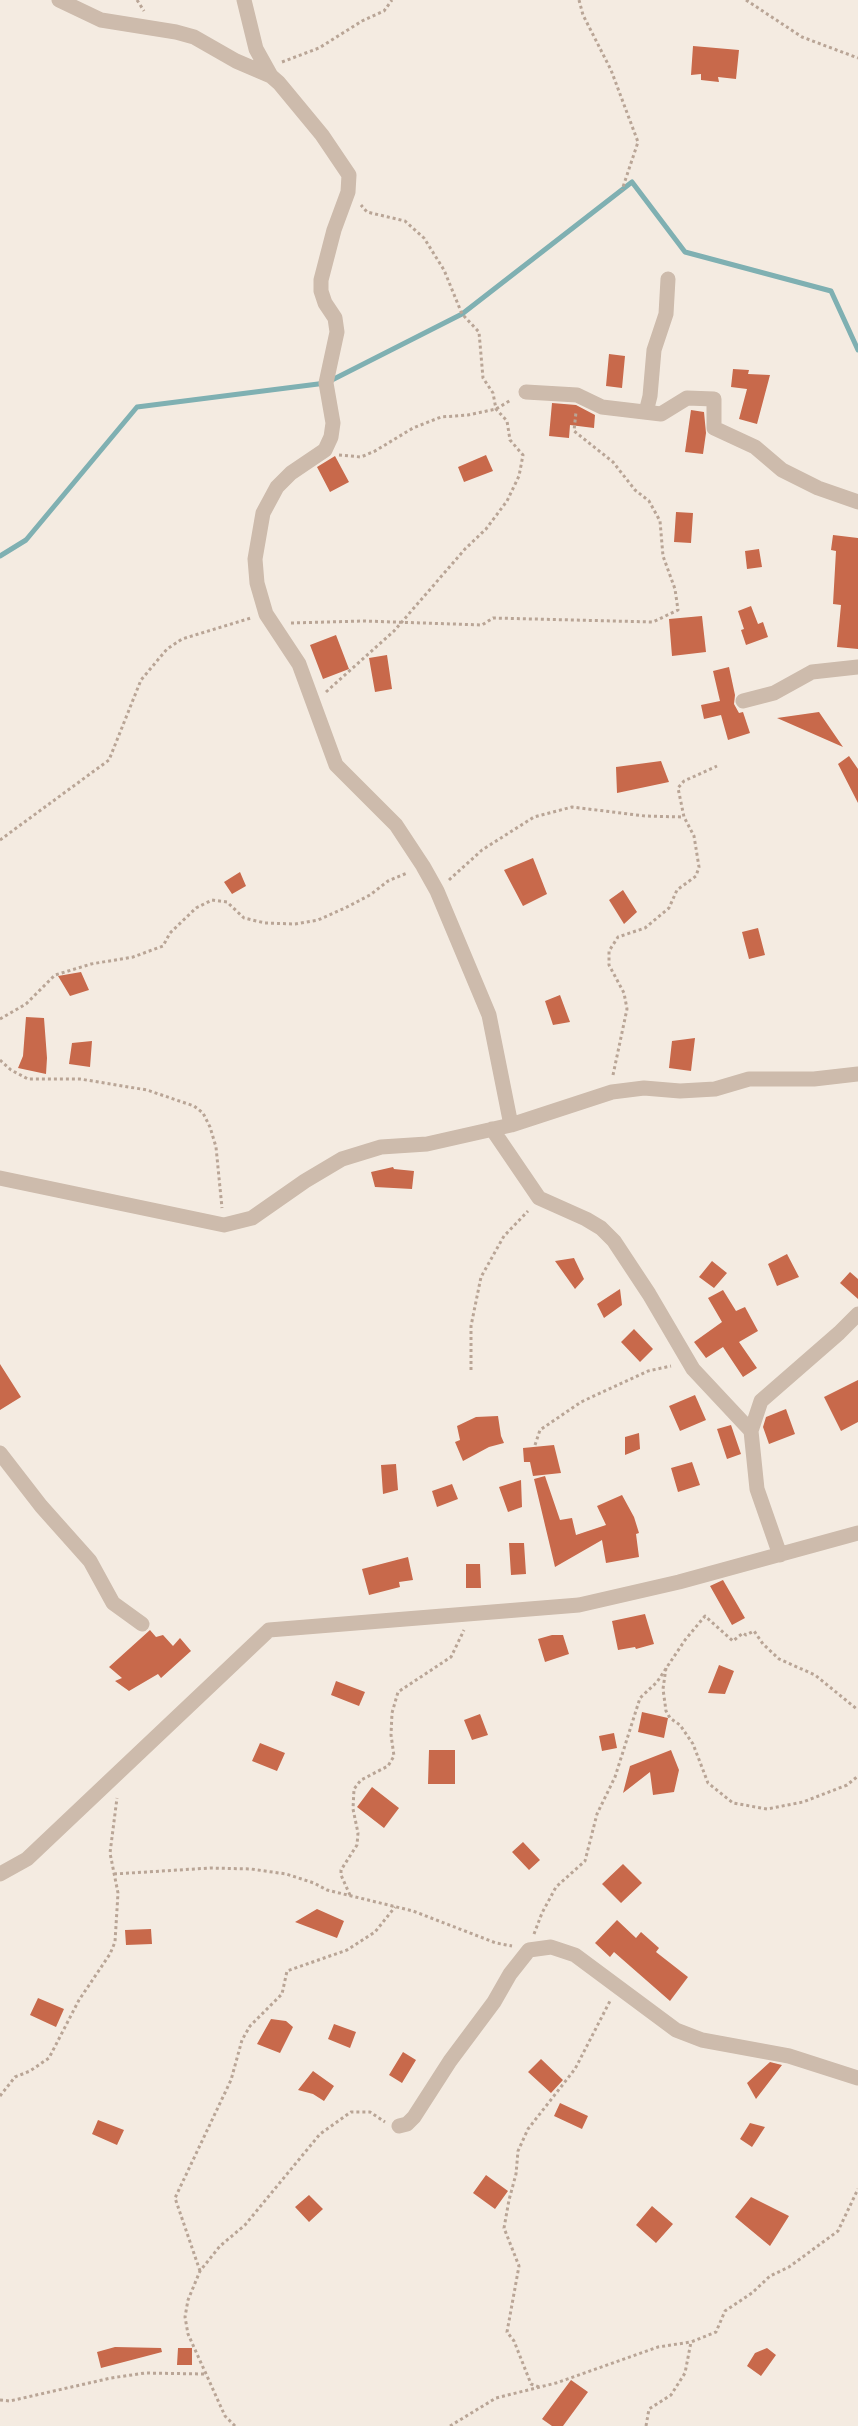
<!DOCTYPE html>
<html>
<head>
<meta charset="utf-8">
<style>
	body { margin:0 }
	canvas { display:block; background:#f4ebe1 }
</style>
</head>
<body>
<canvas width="858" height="2426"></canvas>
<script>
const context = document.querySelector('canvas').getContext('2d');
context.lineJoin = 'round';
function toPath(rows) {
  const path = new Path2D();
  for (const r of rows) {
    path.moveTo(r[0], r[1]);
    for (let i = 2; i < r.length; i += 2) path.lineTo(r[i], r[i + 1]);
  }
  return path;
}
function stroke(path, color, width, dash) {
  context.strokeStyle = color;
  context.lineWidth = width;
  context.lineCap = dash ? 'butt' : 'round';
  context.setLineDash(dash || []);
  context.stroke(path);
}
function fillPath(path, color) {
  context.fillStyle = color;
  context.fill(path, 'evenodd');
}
const stream = toPath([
	[0,556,26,540,137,407,326,383,462,314,632,182,685,252,831,291,858,350]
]);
const building = toPath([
	[693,46,739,50,736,79,718,77,719,82,701,80,701,74,691,75],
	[609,354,625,356,622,388,606,386],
	[733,369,749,370,748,374,770,375,757,424,739,419,747,389,731,387],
	[552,403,576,405,595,415,594,428,570,425,569,438,549,436],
	[691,410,704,412,706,433,703,454,685,452],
	[486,455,493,471,464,482,458,467],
	[335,456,349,482,330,492,317,467],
	[676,512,693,513,691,543,674,542],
	[833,535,858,538,858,649,837,647,841,605,833,604,836,551,831,550],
	[759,549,762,567,747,569,745,551],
	[751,606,758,624,763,622,768,637,746,645,741,630,744,629,738,611],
	[702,616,706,652,672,656,669,619],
	[336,635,349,669,323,679,310,645],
	[387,655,392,689,375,692,369,658],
	[729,667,735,695,734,704,739,713,743,712,750,733,728,740,721,715,704,719,701,705,720,701,713,671],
	[819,712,843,747,777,718],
	[849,756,858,769,858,803,838,764],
	[661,761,669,782,617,793,616,767],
	[533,858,547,894,523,906,504,870],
	[240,872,246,886,232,894,224,882],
	[623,890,637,912,624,924,609,900],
	[758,928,765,955,749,959,742,932],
	[81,972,89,990,70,996,58,976],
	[560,995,570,1022,553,1025,545,1001],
	[26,1017,44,1018,47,1058,46,1074,18,1068,23,1056],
	[695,1038,691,1071,669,1068,672,1041],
	[92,1041,90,1067,69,1064,72,1043],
	[393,1167,394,1169,414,1171,412,1189,375,1187,371,1172],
	[787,1254,799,1277,777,1286,768,1264],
	[574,1258,584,1279,575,1289,555,1261],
	[712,1261,727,1273,714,1288,699,1277],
	[850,1272,858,1279,858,1299,840,1283],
	[620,1289,622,1305,604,1318,597,1304],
	[723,1290,736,1311,745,1307,758,1331,739,1342,757,1368,743,1377,723,1347,706,1358,694,1342,722,1322,708,1298],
	[634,1329,653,1349,640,1362,621,1342],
	[0,1364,21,1397,0,1410],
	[858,1380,858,1422,841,1431,824,1397],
	[695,1395,706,1420,680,1431,669,1406],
	[786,1409,795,1434,769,1444,763,1427,766,1417],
	[498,1416,501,1436,504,1443,489,1447,463,1461,455,1442,460,1440,457,1426,476,1417],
	[731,1425,741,1454,727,1459,717,1429],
	[639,1433,640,1449,625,1455,625,1437],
	[554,1445,561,1473,533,1476,530,1462,524,1462,523,1448],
	[692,1462,700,1485,678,1492,671,1468],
	[396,1464,398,1490,383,1494,381,1465],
	[545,1476,560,1520,572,1518,576,1535,606,1525,597,1506,622,1495,634,1517,639,1533,636,1534,639,1557,606,1563,602,1540,555,1567,534,1479],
	[521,1480,522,1507,508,1512,499,1487],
	[452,1484,458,1499,437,1507,432,1491],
	[509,1543,524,1543,526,1574,511,1575],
	[408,1557,413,1580,399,1582,400,1587,369,1595,362,1569],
	[466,1564,480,1564,481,1588,466,1588],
	[723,1580,745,1618,732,1625,710,1586],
	[645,1614,654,1644,636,1649,635,1647,618,1650,612,1621],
	[150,1630,156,1637,163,1635,173,1646,180,1638,191,1651,161,1678,158,1674,129,1691,115,1681,122,1678,109,1667],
	[552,1635,563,1635,569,1654,545,1662,538,1639],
	[719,1665,734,1671,725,1694,708,1693],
	[336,1681,365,1692,359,1706,331,1695],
	[642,1712,668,1718,664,1738,638,1732],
	[480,1714,488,1735,472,1740,464,1720],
	[614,1733,617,1748,602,1751,599,1736],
	[260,1743,285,1753,277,1771,252,1761],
	[429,1750,455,1750,455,1784,428,1784],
	[671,1750,679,1770,674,1792,653,1795,650,1772,623,1793,630,1766],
	[372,1787,399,1808,384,1828,357,1807],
	[523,1842,540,1860,529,1870,512,1852],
	[623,1864,642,1883,621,1903,602,1884],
	[317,1909,344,1921,337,1938,295,1922],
	[617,1920,636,1938,641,1932,659,1948,656,1952,688,1977,670,2001,614,1952,610,1957,595,1943],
	[151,1929,152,1944,126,1945,125,1930],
	[38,1998,64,2009,56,2027,30,2015],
	[271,2019,286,2021,293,2027,280,2053,257,2044],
	[334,2024,356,2032,350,2048,328,2039],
	[403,2052,416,2060,402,2083,389,2075],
	[541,2059,563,2080,551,2093,528,2072],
	[770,2062,782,2065,756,2099,747,2083],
	[313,2071,334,2086,324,2101,313,2094,298,2090],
	[560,2103,588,2116,582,2129,554,2116],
	[98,2120,124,2130,117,2145,92,2134],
	[750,2123,765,2127,752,2147,740,2139],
	[486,2175,508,2191,495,2209,473,2193],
	[309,2195,323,2209,309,2222,295,2207],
	[751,2197,789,2216,770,2246,735,2217],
	[652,2206,673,2224,656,2243,636,2225],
	[115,2347,161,2348,162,2352,101,2368,97,2352],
	[178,2348,192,2348,192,2365,177,2365],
	[767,2348,776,2355,761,2376,747,2366,755,2353],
	[571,2380,588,2392,563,2426,552,2426,542,2419]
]);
const path = toPath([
	[137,0,144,11],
	[579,0,583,15,611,70,638,142,622,190],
	[746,0,802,37,858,58],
	[282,62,319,48,362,21,384,11,392,0],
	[339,455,361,457,375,451,413,428,441,417,468,415,496,409,511,400],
	[291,623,364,621,482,625,493,618,653,622,678,610,675,589,663,556,660,521,649,501,635,490,613,462,574,431,576,412],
	[326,692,394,631,465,549,486,529,507,501,519,476,523,455,510,440,507,421,496,409,493,393,483,378,479,332,462,314,444,270,424,238,405,221,367,212,361,205],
	[0,840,109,760,141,680,167,649,182,639,251,618],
	[449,880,482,850,534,817,572,807,645,816,683,817],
	[0,1019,26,1004,55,975,91,964,133,957,163,946,170,933,196,908,212,900,227,902,244,918,265,923,295,924,318,920,345,908,370,895,388,881,407,873],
	[0,1060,11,1070,28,1079,80,1079,147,1090,194,1106,203,1113,210,1127,216,1147,222,1208],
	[613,1075,627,1009,624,993,609,965,609,951,618,937,645,928,669,908,677,890,696,876,699,867,694,836,684,817,678,788,684,781,717,766],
	[471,1370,471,1326,481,1277,504,1236,528,1211],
	[535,1445,540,1430,581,1402,648,1371,671,1366],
	[666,1668,663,1689,666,1711,670,1718,680,1725,693,1744,708,1783,733,1803,767,1809,803,1802,847,1785,858,1776],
	[114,1874,210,1868,251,1869,286,1874,314,1883,327,1890,413,1911,496,1943,512,1946],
	[350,1895,341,1875,341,1870,357,1845,358,1833,353,1809,354,1789,361,1780,388,1766,394,1756,391,1735,392,1713,398,1692,451,1657,464,1630],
	[534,1934,542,1913,556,1887,585,1861,597,1814,615,1777,640,1698,657,1682,685,1640,705,1616,733,1641,743,1633,746,1635,754,1631,763,1644,779,1659,815,1675,858,1710],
	[0,2096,15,2077,30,2071,49,2058,79,2000,110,1954,115,1942,118,1893,110,1853,117,1798],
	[200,2271,175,2198,231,2080,242,2040,250,2026,282,1994,287,1971,347,1950,375,1932,395,1907],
	[539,2387,531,2384,514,2341,507,2332,519,2266,504,2228,509,2200,516,2174,518,2151,528,2129,575,2069,610,2001],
	[0,2400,10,2401,111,2378,145,2373,204,2374],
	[235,2426,225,2416,188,2334,185,2317,188,2300,200,2271,220,2246,245,2225,320,2134,351,2112,370,2112,385,2122],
	[450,2426,496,2398,556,2383,658,2347,691,2342],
	[646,2426,649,2409,671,2395,685,2373,691,2342,716,2332,725,2311,752,2293,770,2276,789,2267,838,2231,858,2189]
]);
const street = toPath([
	[59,0,101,20,176,32,194,37,236,61,271,76],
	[244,0,256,49,271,76,279,83,322,135,349,175,348,192,334,230,321,280,321,291,325,303,335,318,337,332,326,383,333,423,331,437,325,450,291,473,277,487,263,513,255,559,257,583,266,614,299,664,336,765,396,825,423,866,437,891,489,1015,511,1125],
	[526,392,577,395,602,407,661,414,687,398,714,399,714,428,755,447,782,470,818,488,858,502],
	[646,412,650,396,654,350,666,314,668,279],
	[743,701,774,693,812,672,858,667],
	[492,1129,539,1198,586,1219,601,1228,614,1241,649,1294,693,1369,751,1431,757,1489,780,1555],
	[0,1178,224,1225,252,1218,305,1181,342,1159,381,1147,427,1144,511,1125,612,1092,644,1088,680,1091,715,1089,749,1079,814,1079,858,1074],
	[751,1431,761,1401,839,1333,858,1314],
	[0,1453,41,1506,90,1561,113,1603,142,1624],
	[0,1874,27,1859,269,1630,579,1605,679,1582,858,1533],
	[399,2126,407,2124,414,2117,450,2061,494,2002,510,1974,529,1950,551,1947,575,1955,676,2030,702,2040,789,2056,858,2078]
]);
stroke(stream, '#7fb0b2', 5);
fillPath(building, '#c8694b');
stroke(path, '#b9a596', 3, [3, 3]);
stroke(street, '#cdbbac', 15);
</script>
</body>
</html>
